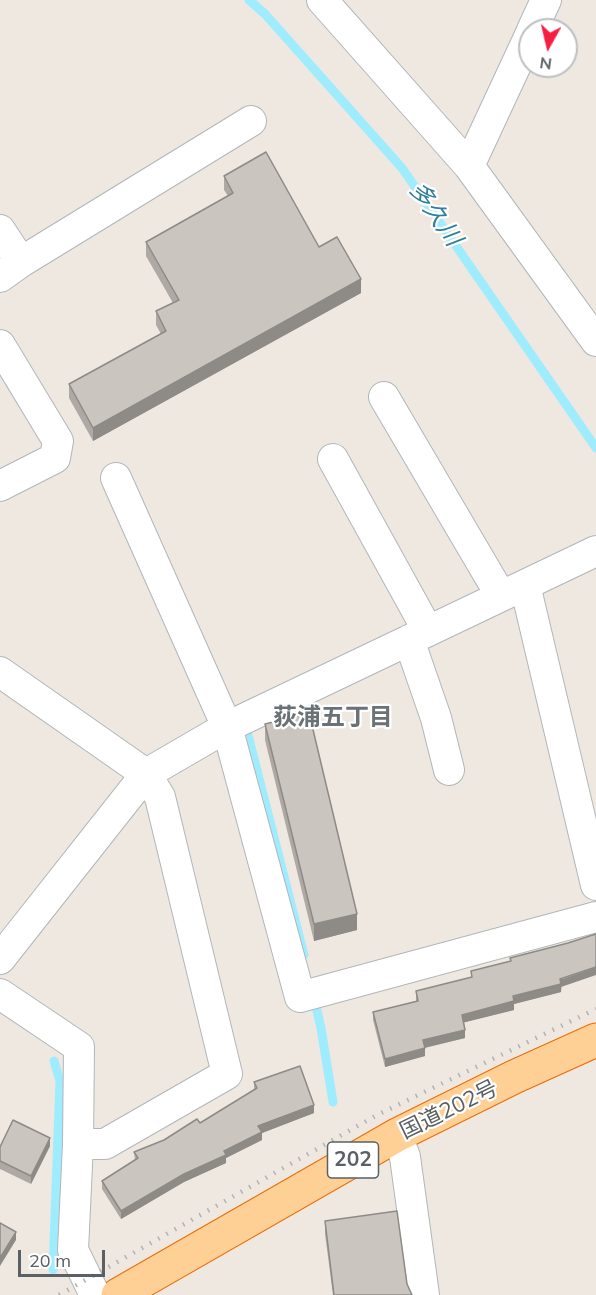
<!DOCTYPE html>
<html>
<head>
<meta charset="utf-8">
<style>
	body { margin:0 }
	#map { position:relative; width:596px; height:1295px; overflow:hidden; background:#eee8e1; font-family:Mulish,sans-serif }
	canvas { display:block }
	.north { position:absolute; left:518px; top:18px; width:60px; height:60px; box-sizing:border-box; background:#fff; border:2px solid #bdbfc1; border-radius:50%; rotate:188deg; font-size:16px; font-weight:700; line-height:24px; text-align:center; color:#5a6063 }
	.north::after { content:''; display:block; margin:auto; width:21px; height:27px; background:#f61f41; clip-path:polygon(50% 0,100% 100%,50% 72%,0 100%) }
	.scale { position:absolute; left:18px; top:1250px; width:87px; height:27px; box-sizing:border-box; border:3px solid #5a6063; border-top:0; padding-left:8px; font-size:18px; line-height:21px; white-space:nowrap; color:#5a6063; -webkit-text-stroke:4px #fff; paint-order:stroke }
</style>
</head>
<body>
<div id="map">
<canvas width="596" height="1295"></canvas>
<div class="north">N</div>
<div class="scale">20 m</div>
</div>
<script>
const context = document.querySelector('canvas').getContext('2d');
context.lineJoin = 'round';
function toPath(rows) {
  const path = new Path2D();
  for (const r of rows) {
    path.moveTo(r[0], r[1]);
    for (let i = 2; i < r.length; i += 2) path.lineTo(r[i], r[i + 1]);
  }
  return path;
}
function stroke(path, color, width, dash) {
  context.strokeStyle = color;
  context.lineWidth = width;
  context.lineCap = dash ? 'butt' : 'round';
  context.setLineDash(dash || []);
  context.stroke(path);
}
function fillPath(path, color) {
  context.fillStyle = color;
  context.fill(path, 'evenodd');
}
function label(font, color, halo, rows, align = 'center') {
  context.font = font + ' Mulish,"Noto Sans JP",sans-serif';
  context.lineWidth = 4.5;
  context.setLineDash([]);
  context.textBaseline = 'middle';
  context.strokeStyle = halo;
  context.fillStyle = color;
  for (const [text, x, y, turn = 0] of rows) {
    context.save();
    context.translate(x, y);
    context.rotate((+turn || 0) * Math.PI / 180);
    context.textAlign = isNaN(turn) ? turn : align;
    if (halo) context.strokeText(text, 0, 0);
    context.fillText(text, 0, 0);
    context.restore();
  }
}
const stream = toPath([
	[249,0,265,14,402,168,596,448],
	[248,735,304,955],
	[314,998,321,1028,333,1102],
	[53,1270,60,1081,54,1061]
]);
const minor = toPath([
	[322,0,469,166,596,341],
	[532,30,546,0],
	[469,166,530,35],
	[0,230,21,262],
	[0,277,21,262,251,121],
	[0,345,58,441,55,458,0,486],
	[384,397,501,596],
	[333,459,428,631],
	[116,478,227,727,300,997,596,917],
	[525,585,596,885],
	[409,640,436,718,449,770],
	[0,672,146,774,160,797,227,1074,105,1144,78,1144],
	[0,959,146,774,227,727,596,551],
	[0,994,79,1047,78,1144,73,1250,95,1295],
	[397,1135,405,1157,424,1295]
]);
const trunk = toPath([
	[118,1295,397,1135,514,1077,596,1040]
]);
const rail = toPath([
	[59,1295,377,1115,596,1009]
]);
const wall = toPath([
	[224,176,319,247,361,293,93,441,69,398,69,384,161,334,156,325,156,311,173,303,146,256,146,242,228,196,224,190],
	[265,724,357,930,314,941,265,740],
	[568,943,561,992,514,1004,514,1010,464,1022,465,1038,425,1048,425,1056,385,1067,373,1020,373,1012,416,1001,416,991,471,977,471,971,510,961,510,958],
	[254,1082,314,1113,262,1133,262,1140,226,1158,226,1163,184,1182,121,1219,102,1189,102,1181,135,1160,134,1152,164,1140,200,1123,254,1090],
	[50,1146,31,1184,0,1169,0,1147],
	[325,1221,407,1284,412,1295,333,1295,325,1234]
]);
const shadedWall = toPath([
	[361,279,361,293,93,441,93,428],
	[357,914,357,930,314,941,314,924],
	[596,967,596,975,561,987,561,992,514,1004,514,1010,462,1023,462,1015],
	[465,1030,465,1038,423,1048,423,1040],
	[425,1048,425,1056,385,1067,385,1059],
	[314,1105,314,1113,262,1133,262,1140,226,1158,226,1163,184,1182,121,1219,121,1211,224,1151,258,1126],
	[50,1138,50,1146,31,1184,31,1176],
	[16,1232,16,1240,0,1266,0,1258]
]);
const building = toPath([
	[266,152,319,247,337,237,361,279,93,428,69,384,166,331,156,311,179,300,146,242,233,193,224,176,266,152],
	[309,713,357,914,314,924,265,724,309,713],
	[596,934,596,967,560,979,561,984,513,996,514,1001,462,1015,465,1030,423,1040,425,1048,385,1059,373,1012,418,1001,416,991,472,977,471,971,511,961,510,958,568,943,596,934],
	[300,1066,314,1105,258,1126,262,1132,224,1151,226,1155,184,1174,121,1211,102,1181,138,1158,134,1152,164,1140,197,1119,200,1123,257,1088,254,1082,300,1066],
	[13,1120,50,1138,31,1176,0,1161,0,1147,13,1120],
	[397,1211,407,1284,412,1295,334,1295,325,1221,397,1211],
	[0,1223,16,1232,0,1258,0,1223]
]);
const shields = [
	[353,1160,51]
];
const shieldNames = [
	["202",353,1160]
];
const streetNames = [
	["国道202号",449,1110,-26]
];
const waterNames = [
	["多久川",435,214,55]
];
const neighbourhoodNames = [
	["荻浦五丁目",333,718]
];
stroke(stream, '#a0ecff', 9);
stroke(minor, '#b2b6ba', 32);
stroke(trunk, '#ef6b00', 35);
stroke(minor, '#fff', 30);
stroke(trunk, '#ffd096', 33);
stroke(rail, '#b1b2b3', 4.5, [1.5, 8]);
fillPath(wall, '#afa9a5');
fillPath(shadedWall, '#8e8a86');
fillPath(building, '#cbc5c0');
stroke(building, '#8e8a86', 1.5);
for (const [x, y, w] of shields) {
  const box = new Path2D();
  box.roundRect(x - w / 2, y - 18, w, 36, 4.5);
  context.fillStyle = '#fff';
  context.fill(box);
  stroke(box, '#5a6063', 1.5);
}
label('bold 21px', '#5a6063', null, shieldNames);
label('22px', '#5a6063', '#fff', streetNames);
label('italic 24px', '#2f7e9c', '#fff', waterNames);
label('bold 24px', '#6a7275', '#fff', neighbourhoodNames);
</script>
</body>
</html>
